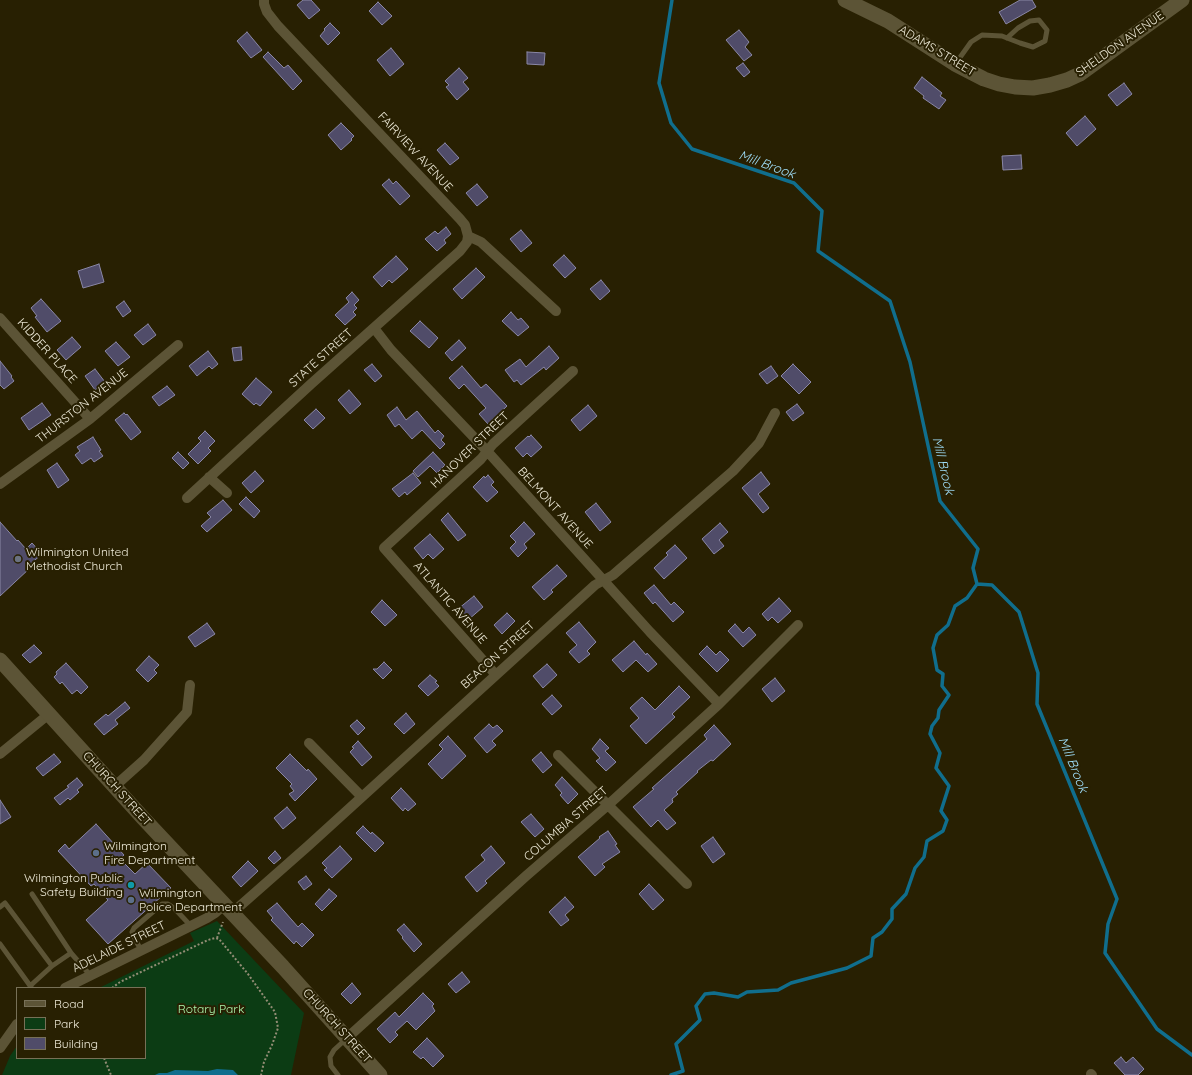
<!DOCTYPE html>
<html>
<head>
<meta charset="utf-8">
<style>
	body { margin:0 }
	#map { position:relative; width:1192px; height:1075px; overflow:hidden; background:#282002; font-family:Quicksand,sans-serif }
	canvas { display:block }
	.legend { position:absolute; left:16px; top:987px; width:130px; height:72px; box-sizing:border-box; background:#282002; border:1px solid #777057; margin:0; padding:5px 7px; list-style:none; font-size:12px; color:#ede9d7 }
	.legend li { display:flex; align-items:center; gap:8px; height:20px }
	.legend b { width:20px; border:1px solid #777057 }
</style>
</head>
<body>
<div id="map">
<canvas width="1192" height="1075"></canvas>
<ul class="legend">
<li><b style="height:5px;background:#5c5436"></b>Road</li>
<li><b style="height:11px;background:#0c3c14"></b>Park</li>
<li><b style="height:11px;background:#504c69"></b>Building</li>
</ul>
</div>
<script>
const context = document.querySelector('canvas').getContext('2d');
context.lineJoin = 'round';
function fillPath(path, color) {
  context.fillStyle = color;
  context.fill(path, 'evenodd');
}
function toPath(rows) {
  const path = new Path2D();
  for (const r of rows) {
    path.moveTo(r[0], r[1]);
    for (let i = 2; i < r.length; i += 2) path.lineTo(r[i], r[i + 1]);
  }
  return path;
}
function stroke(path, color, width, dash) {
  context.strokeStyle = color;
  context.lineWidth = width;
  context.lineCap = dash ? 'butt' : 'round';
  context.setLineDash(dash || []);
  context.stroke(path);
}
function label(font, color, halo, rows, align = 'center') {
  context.font = font + ' Quicksand,sans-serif';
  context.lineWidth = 4;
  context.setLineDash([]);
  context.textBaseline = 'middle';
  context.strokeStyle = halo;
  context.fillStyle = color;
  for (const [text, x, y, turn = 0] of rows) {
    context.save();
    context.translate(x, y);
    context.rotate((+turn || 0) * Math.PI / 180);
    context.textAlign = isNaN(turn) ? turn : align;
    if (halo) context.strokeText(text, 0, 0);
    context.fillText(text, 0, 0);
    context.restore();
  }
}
const green = toPath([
	[217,921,304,1013,291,1075,2,1075,10,1056,17,1046,17,1058,145,1058,145,988,99,988,194,941,190,933]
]);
const water = toPath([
	[217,1069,233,1070,238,1075,155,1075,159,1073,167,1073,175,1070,208,1071]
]);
const stream = toPath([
	[672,0,659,83,671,123,692,149,794,183,822,211,818,251,890,301,910,362,940,501,978,549,973,568,977,584,992,585,1019,612,1038,673,1037,704,1117,899,1108,924,1105,953,1157,1029,1192,1055],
	[671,1075,683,1071,676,1044,700,1020,696,1006,705,994,714,993,738,997,747,992,778,990,791,983,847,968,871,956,873,938,882,932,892,919,892,909,906,894,915,868,924,857,927,841,943,831,947,820,941,811,949,786,936,768,940,753,930,734,932,726,938,718,939,710,949,695,942,686,943,674,937,670,933,648,937,635,948,625,955,606,967,598,977,584]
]);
const building = toPath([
	[303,0,311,0,320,10,309,19,297,5,303,0],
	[1020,0,1032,0,1036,7,1006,24,999,12,1020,0],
	[378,2,392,16,382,25,369,11,378,2],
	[330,23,340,33,328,45,320,36,325,30,324,29,330,23],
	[739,30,749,42,745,47,752,55,744,61,726,40,739,30],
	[247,32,262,50,251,58,237,41,247,32],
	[391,48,404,64,390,76,377,60,391,48],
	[268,52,284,68,288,65,302,81,293,90,263,57,268,52],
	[527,52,545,53,544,65,527,64,527,52],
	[743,63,750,72,744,77,736,68,743,63],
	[459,68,468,78,463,82,469,89,457,100,446,87,449,85,445,81,459,68],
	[922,77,942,93,940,96,946,100,939,109,923,98,924,96,914,88,922,77],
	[1124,83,1132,94,1117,106,1108,95,1124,83],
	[1085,116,1096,129,1077,146,1066,133,1085,116],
	[341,123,354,136,351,139,352,140,341,150,328,135,341,123],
	[445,143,459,158,450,165,437,150,445,143],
	[1021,155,1022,169,1003,170,1002,156,1021,155],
	[389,179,393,184,396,181,410,196,400,205,382,185,389,179],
	[477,184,488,197,477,206,466,193,477,184],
	[446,227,451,234,444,240,446,243,437,251,425,239,435,231,438,234,446,227],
	[521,230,532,243,521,252,510,239,521,230],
	[564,255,576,268,565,278,553,265,564,255],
	[396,256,408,269,392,283,389,280,382,287,373,277,396,256],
	[99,264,104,282,83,288,78,271,99,264],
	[476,268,485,277,462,299,453,289,476,268],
	[601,280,610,291,600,300,590,289,601,280],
	[352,292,359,300,354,305,357,308,353,312,356,315,345,325,335,315,349,302,346,298,352,292],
	[41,299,61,321,47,332,35,317,37,316,31,308,41,299],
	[124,301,131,311,123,317,116,307,124,301],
	[511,312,518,320,521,318,529,327,518,336,502,321,511,312],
	[420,321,438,338,429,348,410,331,420,321],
	[148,324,156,335,143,345,134,335,148,324],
	[72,337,81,347,66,360,57,350,72,337],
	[459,340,466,348,452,361,445,353,459,340],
	[116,342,130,357,118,366,105,351,116,342],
	[549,346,559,358,546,370,544,367,521,385,517,380,514,382,505,370,520,359,526,367,549,346],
	[241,347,242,360,234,361,232,348,241,347],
	[208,351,218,364,212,369,209,366,197,376,189,366,208,351],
	[0,361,12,376,11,377,14,381,4,389,0,385,0,361],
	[372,364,382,376,375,382,364,370,372,364],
	[793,364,811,382,799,394,781,376,793,364],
	[462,366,481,388,486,384,507,406,488,424,479,414,486,408,464,384,459,389,449,378,462,366],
	[771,366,778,376,767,384,759,374,771,366],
	[95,369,105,382,95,390,85,376,95,369],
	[256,378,272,392,260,406,256,403,254,405,242,394,256,378],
	[167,386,175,395,159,406,152,397,167,386],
	[349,390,361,404,350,414,338,400,349,390],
	[42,403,51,415,29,430,21,418,42,403],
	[797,404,804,413,793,421,786,412,797,404],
	[588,405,597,416,580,431,571,420,588,405],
	[397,407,406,420,417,411,435,433,438,430,444,436,441,440,445,444,440,449,422,430,412,439,399,424,395,427,387,415,397,407],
	[316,409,325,418,313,429,304,420,316,409],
	[124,413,126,415,127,414,141,432,131,440,115,420,124,413],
	[205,431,215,441,208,448,211,451,198,464,188,454,201,441,198,438,205,431],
	[531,435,542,447,531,457,527,453,523,457,515,448,528,436,529,437,531,435],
	[93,437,101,450,99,451,103,456,94,462,91,458,82,464,75,455,80,451,77,447,93,437],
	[178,452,189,463,183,469,172,458,178,452],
	[433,452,445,465,437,473,430,466,418,477,413,471,433,452],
	[57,463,69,480,58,488,47,470,57,463],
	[255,471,264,481,251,493,242,483,255,471],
	[761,472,770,484,758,494,769,508,763,513,742,488,761,472],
	[413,473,421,483,407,495,405,492,399,497,392,489,413,473],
	[488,475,494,482,491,485,498,492,487,502,473,487,484,476,485,478,488,475],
	[246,497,260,511,254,518,239,504,246,497],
	[223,500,232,510,207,532,201,526,211,517,207,513,223,500],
	[596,503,611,522,600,531,585,512,596,503],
	[448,513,466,535,458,541,441,520,448,513],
	[0,522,17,541,18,540,26,549,32,543,42,554,28,566,30,568,0,596,0,522],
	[524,522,535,534,524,544,527,548,518,557,510,548,516,542,510,536,524,522],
	[720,523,728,532,719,540,724,546,714,554,702,539,720,523],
	[430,534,444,549,433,559,428,554,423,559,414,548,430,534],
	[675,545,687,558,664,579,654,568,668,555,666,553,675,545],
	[557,565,567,576,551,590,553,592,544,600,532,587,557,565],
	[654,585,671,605,674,602,684,612,673,622,655,602,653,604,644,593,654,585],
	[474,596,483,607,468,620,458,609,474,596],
	[779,598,791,611,778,623,772,617,768,621,762,614,779,598],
	[382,600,397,615,385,626,371,612,382,600],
	[507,613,515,621,502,634,494,625,507,613],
	[579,622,596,642,587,651,590,654,579,663,569,652,577,645,566,633,579,622],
	[207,623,215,634,195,647,188,637,207,623],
	[735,624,743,633,749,627,756,635,743,647,728,631,735,624],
	[634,641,646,655,647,653,657,664,648,672,636,660,623,672,612,660,634,641],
	[34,645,42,653,30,663,22,655,34,645],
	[707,646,716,655,720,651,729,660,717,672,699,654,707,646],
	[149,656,159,665,154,670,157,673,148,682,136,670,149,656],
	[384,662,392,670,383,679,373,669,377,669,384,662],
	[66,663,88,687,81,694,77,690,72,694,62,682,60,684,54,677,57,674,56,672,66,663],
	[547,664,557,675,543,688,533,676,547,664],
	[430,675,437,681,435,682,439,686,428,696,418,686,430,675],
	[775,678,785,691,772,702,762,689,775,678],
	[679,686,690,697,672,714,675,717,646,744,630,726,639,718,630,708,642,697,655,710,679,686],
	[552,695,562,706,552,715,542,704,552,695],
	[125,702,130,708,115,720,118,724,104,735,94,724,106,714,108,716,125,702],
	[406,713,415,724,404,734,394,724,406,713],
	[357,720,365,728,358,735,350,726,357,720],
	[489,724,493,728,497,725,503,731,492,741,496,745,487,753,474,738,489,724],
	[714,725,731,744,713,761,711,760,697,771,698,772,676,792,678,794,672,799,673,802,664,810,676,823,667,830,658,820,651,827,633,807,654,789,652,788,707,739,704,735,714,725],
	[448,736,466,756,442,779,428,764,443,749,439,745,448,736],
	[600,739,609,748,605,751,616,762,606,771,596,761,600,758,592,749,600,739],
	[358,741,372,757,362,766,350,752,354,748,352,747,358,741],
	[541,752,552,765,543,773,532,760,541,752],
	[54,754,61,762,43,776,36,768,54,754],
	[290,754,307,771,308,769,317,779,295,801,289,794,294,791,290,786,292,784,276,768,290,754],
	[562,777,578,794,568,804,560,795,562,793,555,785,562,777],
	[77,778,83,785,77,790,79,792,70,800,68,798,60,805,54,798,69,787,67,786,77,778],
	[401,788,416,804,408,811,405,808,403,811,391,798,401,788],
	[0,800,11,817,0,824,0,800],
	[287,807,296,818,283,829,274,818,287,807],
	[531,814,544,829,535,837,521,822,531,814],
	[96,824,124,855,120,859,135,874,147,863,171,888,108,944,86,920,108,900,94,884,91,886,58,851,65,844,69,849,96,824],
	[363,826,371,834,372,832,384,843,375,852,356,833,363,826],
	[608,831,617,844,615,845,620,852,602,864,605,867,595,876,578,857,600,838,599,837,608,831],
	[713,837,725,854,713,863,701,846,713,837],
	[340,846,352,859,332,878,324,870,327,868,322,863,340,846],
	[491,846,505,863,485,881,487,883,477,892,465,877,485,860,481,855,491,846],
	[275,851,281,858,274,864,268,858,275,851],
	[248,861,258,871,241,887,232,877,248,861],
	[306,876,312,884,304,890,298,882,306,876],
	[649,884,664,900,653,910,639,894,649,884],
	[329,889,337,896,322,911,315,904,329,889],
	[565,897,574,907,565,915,569,920,561,926,549,912,565,897],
	[277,903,298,927,302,923,314,935,302,947,296,941,294,944,271,920,273,918,267,911,277,903],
	[404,924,422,944,414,952,402,938,403,937,397,930,404,924],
	[462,972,470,982,456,993,448,984,462,972],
	[352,983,361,994,351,1004,341,994,352,983],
	[423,993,434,1004,432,1006,435,1011,416,1030,407,1021,395,1032,398,1035,390,1043,377,1029,395,1012,399,1017,423,993],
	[427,1038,444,1056,433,1067,423,1057,421,1059,413,1052,427,1038],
	[1121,1057,1126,1063,1133,1057,1144,1069,1138,1075,1125,1075,1114,1063,1121,1057]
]);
const path = toPath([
	[217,938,223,922],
	[112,988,120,982,208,940,215,938,219,939,248,974,275,1012,278,1028,272,1045,264,1062,261,1075],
	[104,1058,111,1075]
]);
const lane = toPath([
	[956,63,971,42,982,35,1002,36,1007,38,1020,43,1033,47,1045,41,1047,30,1039,20,1030,21,1018,28,1007,38],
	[32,894,71,953],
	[0,907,5,903,52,966],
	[0,944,31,987],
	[141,950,135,939,132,932,134,928,162,904,168,904,174,908,191,926],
	[30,986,52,966,71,953,90,975],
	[338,1075,331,1066,330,1057,334,1050,346,1039]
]);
const street = toPath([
	[264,0,264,4,267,12,278,26,460,219,465,225,468,236,481,242,556,311],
	[0,318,90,419],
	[374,328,391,350,487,451,650,632,719,704],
	[209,477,227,493],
	[0,484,90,419,178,345],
	[187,498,311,384,460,251,467,242,468,236],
	[496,675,384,548,481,459,493,444,573,371],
	[309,743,362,797],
	[0,754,49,714],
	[558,755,687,884],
	[115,786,144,760,187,712,190,685],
	[232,913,308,846,595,585,613,575,733,471,759,443,775,413],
	[65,988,207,918,215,913,224,905],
	[347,1038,526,876,608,805,719,704,798,625],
	[0,1048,17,1024],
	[1091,1074,1092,1075]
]);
const secondary = toPath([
	[845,0,888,21,955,64,984,79,999,84,1015,87,1033,88,1050,85,1067,80,1080,74,1182,0],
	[0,660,143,818,283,967,380,1075]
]);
const markers = [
	[18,559,4,"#6b7280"],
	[96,853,4,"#5c6f8a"],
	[131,885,4,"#0f9aa8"],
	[131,900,4,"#5c6f8a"]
];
const streetNames = [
	["SHELDON AVENUE",1120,44,-35],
	["ADAMS STREET",937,51,31],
	["FAIRVIEW AVENUE",415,152,47],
	["KIDDER PLACE",47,351,48],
	["STATE STREET",321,358,-42],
	["THURSTON AVENUE",82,406,-38],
	["HANOVER STREET",470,450,-44],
	["BELMONT AVENUE",555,508,48],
	["ATLANTIC AVENUE",450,603,49],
	["BEACON STREET",498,655,-42],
	["CHURCH STREET",117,789,48],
	["COLUMBIA STREET",566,824,-41],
	["ADELAIDE STREET",119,947,-26],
	["CHURCH STREET",337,1026,48]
];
const poiNames = [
	["Wilmington United",26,552],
	["Methodist Church",26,566],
	["Wilmington",104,846],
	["Fire Department",104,860],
	["Wilmington Public",123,878,"right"],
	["Safety Building",123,892,"right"],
	["Wilmington",139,893],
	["Police Department",139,907]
];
const parkNames = [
	["Rotary Park",211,1009]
];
const waterNames = [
	["Mill Brook",767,165,20],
	["Mill Brook",943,466,77],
	["Mill Brook",1073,765,68]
];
fillPath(green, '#0c3c14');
fillPath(water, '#106e8d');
stroke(stream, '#106e8d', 3.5);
fillPath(building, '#504c69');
stroke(building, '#8a87a6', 1);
stroke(path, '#938d75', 2, [2, 2]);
stroke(lane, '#5c5436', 5);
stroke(street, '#5c5436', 10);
stroke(secondary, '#5c5436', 15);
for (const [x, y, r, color] of markers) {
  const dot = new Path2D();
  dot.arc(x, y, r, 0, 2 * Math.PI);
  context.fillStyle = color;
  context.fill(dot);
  stroke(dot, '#282002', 1.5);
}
label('12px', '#ede9d7', '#282002', streetNames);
label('12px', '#ede9d7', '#282002', poiNames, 'left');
label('12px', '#aaf6ae', '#282002', parkNames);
label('italic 13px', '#9fddf8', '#282002', waterNames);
</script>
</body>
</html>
